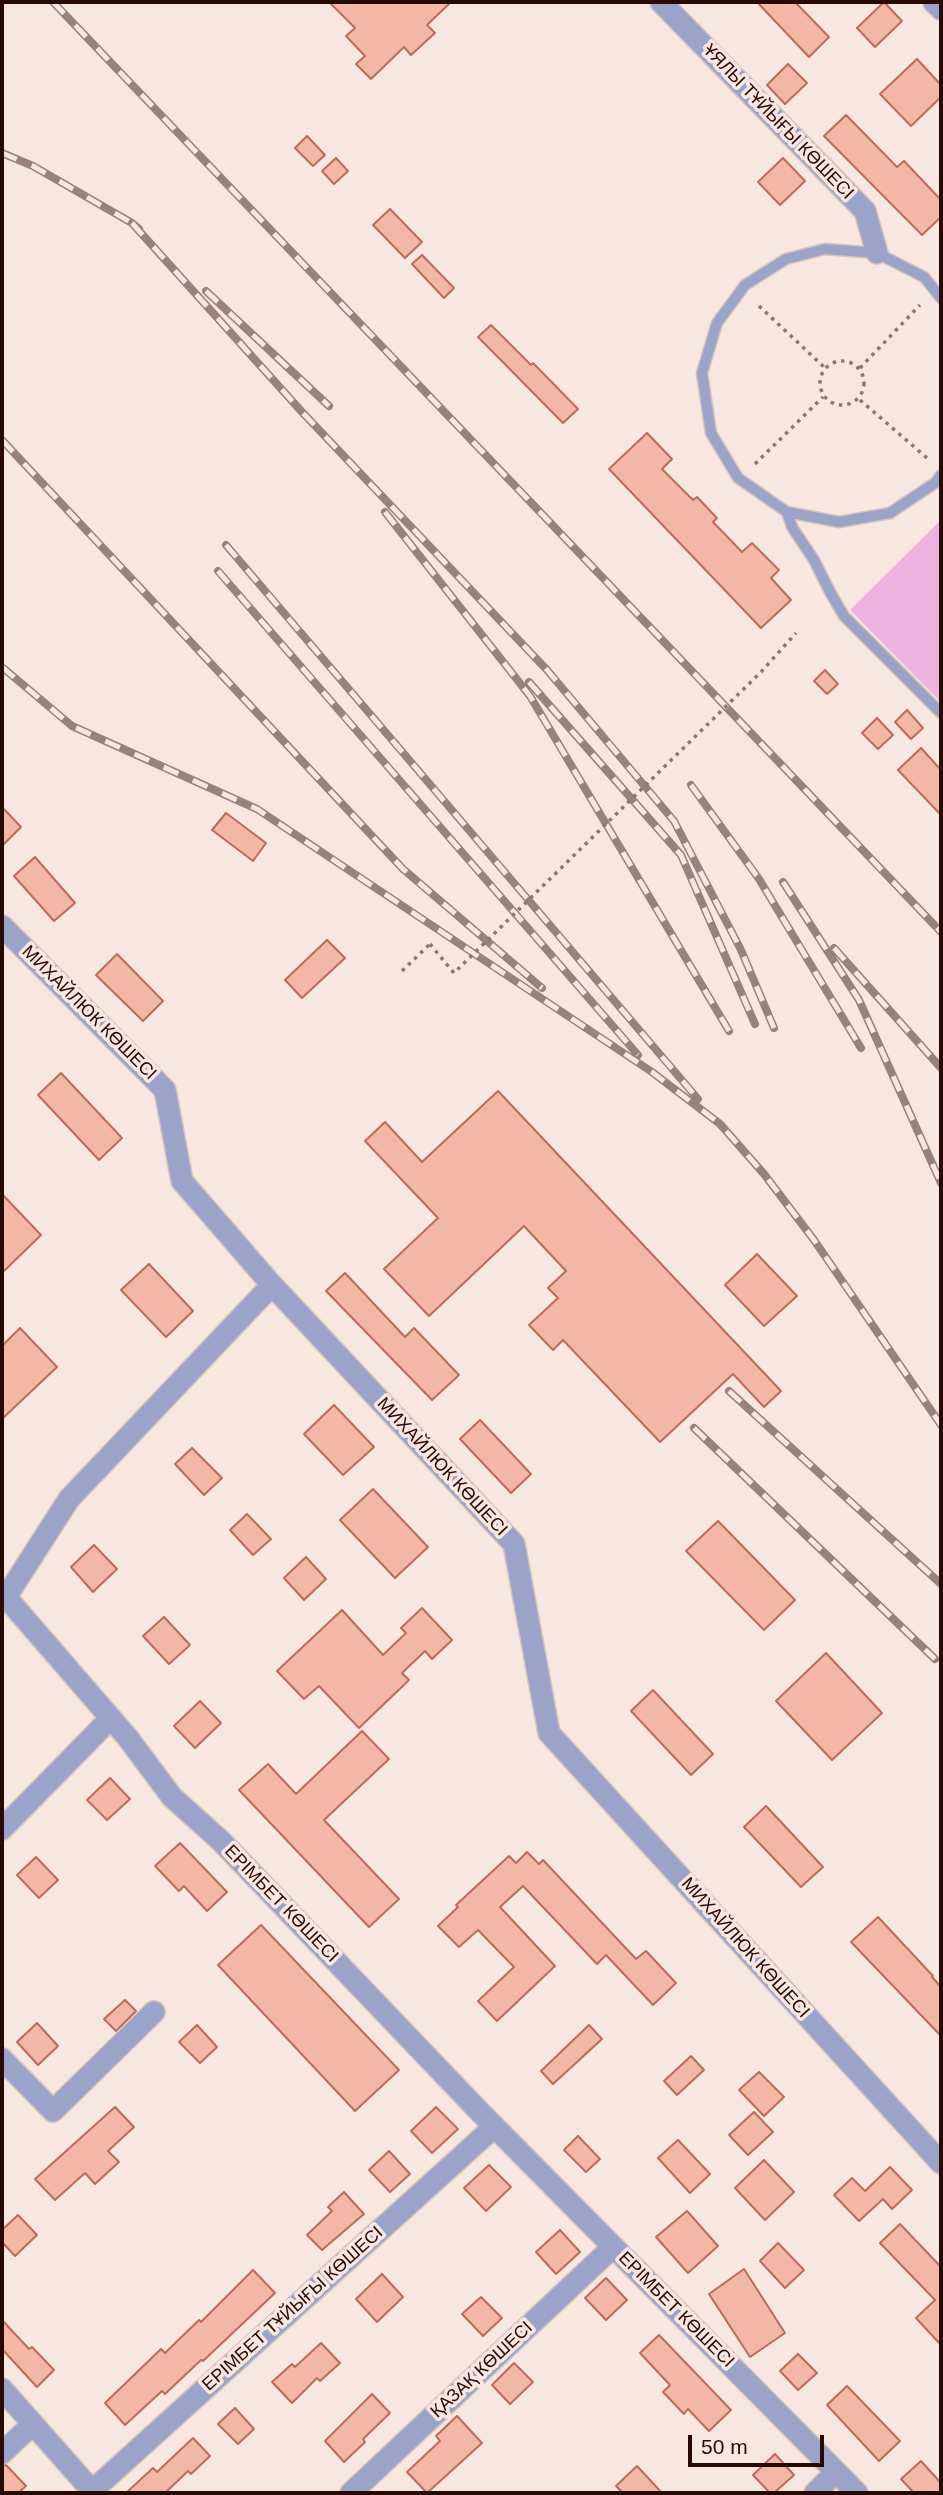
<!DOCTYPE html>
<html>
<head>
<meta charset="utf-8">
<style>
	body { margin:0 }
	#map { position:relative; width:943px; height:2495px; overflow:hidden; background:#f8e6e1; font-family:Helvetica,sans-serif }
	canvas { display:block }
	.frame { position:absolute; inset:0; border:4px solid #280a04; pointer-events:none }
	.scale { position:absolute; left:688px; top:2435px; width:136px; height:32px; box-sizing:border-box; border:4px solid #280a04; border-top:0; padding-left:9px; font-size:21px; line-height:24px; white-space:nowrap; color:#280a04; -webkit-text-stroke:5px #f8e6e1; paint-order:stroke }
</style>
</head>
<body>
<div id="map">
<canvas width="943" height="2495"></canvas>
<div class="frame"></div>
<div class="scale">50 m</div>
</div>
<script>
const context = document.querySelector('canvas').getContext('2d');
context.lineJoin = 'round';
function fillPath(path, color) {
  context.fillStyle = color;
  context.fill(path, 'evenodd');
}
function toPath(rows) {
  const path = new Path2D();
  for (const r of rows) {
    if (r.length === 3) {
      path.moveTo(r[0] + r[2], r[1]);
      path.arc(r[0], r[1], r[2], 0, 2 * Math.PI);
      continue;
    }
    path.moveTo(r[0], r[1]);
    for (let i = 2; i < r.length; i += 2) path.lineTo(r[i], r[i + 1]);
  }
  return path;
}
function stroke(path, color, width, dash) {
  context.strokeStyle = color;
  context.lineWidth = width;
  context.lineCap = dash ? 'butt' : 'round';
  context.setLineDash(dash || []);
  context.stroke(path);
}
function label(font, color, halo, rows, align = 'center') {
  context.font = font + ' Helvetica,sans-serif';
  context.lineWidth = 7;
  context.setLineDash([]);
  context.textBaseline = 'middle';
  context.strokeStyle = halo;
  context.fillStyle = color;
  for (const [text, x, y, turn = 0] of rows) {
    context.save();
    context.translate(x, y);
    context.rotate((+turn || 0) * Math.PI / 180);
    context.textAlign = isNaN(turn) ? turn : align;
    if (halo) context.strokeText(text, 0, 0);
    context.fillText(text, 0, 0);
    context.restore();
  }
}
const green = toPath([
	[941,520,941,702,850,610]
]);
const building = toPath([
	[329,2,451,2,427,25,435,33,411,55,404,47,371,79,356,64,365,56,346,36,355,28,329,2],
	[757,2,795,2,829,37,809,57,757,2],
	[884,2,902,21,875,47,857,28,884,2],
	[917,59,941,85,941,97,911,126,880,94,917,59],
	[788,64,807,83,785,104,767,85,788,64],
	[846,115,897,167,904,161,941,200,941,217,922,235,824,136,846,115],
	[307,136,325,155,313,166,295,148,307,136],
	[336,158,348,171,334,184,322,171,336,158],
	[783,158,805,181,780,205,758,182,783,158],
	[390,209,422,242,405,258,373,225,390,209],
	[422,255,454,288,444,298,412,264,422,255],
	[491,325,531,365,533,363,578,409,563,423,478,337,491,325],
	[647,433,672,459,662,469,693,500,697,497,717,518,713,522,742,552,752,543,779,570,771,578,791,600,761,628,609,469,647,433],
	[825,670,838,684,827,694,814,681,825,670],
	[907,710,923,728,911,739,895,722,907,710],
	[877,718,893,735,878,749,862,733,877,718],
	[921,748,941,770,941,815,898,770,921,748],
	[2,807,21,827,2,846,2,807],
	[226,813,266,843,253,861,212,830,226,813],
	[35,857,75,903,54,921,14,876,35,857],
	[327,940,345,958,302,998,285,980,327,940],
	[117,954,163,1001,143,1021,96,975,117,954],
	[61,1073,122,1138,99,1160,38,1095,61,1073],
	[498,1091,781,1391,764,1407,733,1374,660,1442,563,1340,553,1350,529,1325,558,1298,548,1288,566,1271,524,1226,429,1316,384,1269,438,1218,365,1141,385,1122,422,1162,498,1091],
	[2,1194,41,1235,2,1273,2,1194],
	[757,1254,797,1296,764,1326,725,1285,757,1254],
	[149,1264,193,1311,166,1337,121,1290,149,1264],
	[345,1273,405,1337,414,1328,459,1375,432,1400,326,1291,345,1273],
	[20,1328,57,1367,2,1419,2,1346,20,1328],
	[334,1405,374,1447,343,1475,304,1434,334,1405],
	[480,1420,531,1474,511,1493,460,1439,480,1420],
	[192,1448,222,1478,204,1495,175,1464,192,1448],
	[373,1489,428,1547,395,1578,340,1520,373,1489],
	[247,1514,271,1539,253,1555,230,1530,247,1514],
	[718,1521,795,1600,764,1630,686,1551,718,1521],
	[94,1545,117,1569,93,1592,71,1567,94,1545],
	[306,1557,326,1579,304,1600,284,1578,306,1557],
	[422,1608,452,1640,432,1659,425,1651,402,1673,409,1680,359,1728,319,1686,304,1699,277,1671,342,1610,383,1655,406,1633,401,1628,422,1608],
	[164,1617,190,1645,169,1664,143,1636,164,1617],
	[826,1653,882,1713,832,1760,776,1701,826,1653],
	[653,1690,713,1754,691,1775,631,1711,653,1690],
	[200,1701,221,1723,195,1748,174,1726,200,1701],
	[362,1731,389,1759,324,1820,399,1899,369,1927,239,1790,268,1764,296,1794,362,1731],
	[110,1778,130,1799,107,1820,87,1800,110,1778],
	[766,1806,823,1867,801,1887,744,1827,766,1806],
	[180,1843,227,1892,207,1911,184,1886,179,1891,155,1866,180,1843],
	[527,1852,539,1864,543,1860,636,1959,646,1951,676,1983,653,2005,606,1955,597,1964,523,1886,500,1907,555,1966,497,2021,478,2001,514,1967,478,1930,459,1947,438,1926,458,1907,456,1905,509,1856,516,1863,527,1852],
	[36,1857,58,1880,39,1898,17,1875,36,1857],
	[878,1917,933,1976,932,1977,941,1987,941,2036,851,1942,878,1917],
	[261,1925,399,2070,355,2111,218,1965,261,1925],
	[125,2000,136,2011,116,2031,104,2019,125,2000],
	[37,2023,58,2046,38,2065,17,2042,37,2023],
	[197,2025,217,2047,200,2063,179,2042,197,2025],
	[589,2025,602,2039,553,2084,541,2071,589,2025],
	[691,2056,704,2070,677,2095,664,2081,691,2056],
	[759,2072,784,2097,764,2116,739,2090,759,2072],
	[115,2107,134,2127,108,2151,119,2162,95,2184,85,2173,55,2200,35,2179,115,2107],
	[436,2107,458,2129,432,2153,411,2131,436,2107],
	[754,2112,773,2132,748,2155,729,2135,754,2112],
	[578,2136,600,2159,586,2172,564,2150,578,2136],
	[678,2140,710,2174,690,2193,658,2158,678,2140],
	[389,2151,410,2174,390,2192,369,2170,389,2151],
	[764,2160,794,2192,765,2220,735,2188,764,2160],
	[489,2165,511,2187,486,2211,464,2188,489,2165],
	[890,2167,912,2190,892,2209,883,2199,859,2221,834,2195,852,2178,865,2191,890,2167],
	[344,2192,364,2214,322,2250,307,2235,332,2211,328,2207,344,2192],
	[687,2211,718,2246,688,2273,656,2237,687,2211],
	[18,2215,37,2235,15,2256,2,2242,2,2230,18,2215],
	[900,2224,941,2267,941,2345,916,2318,935,2300,880,2243,900,2224],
	[560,2230,580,2252,556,2274,536,2252,560,2230],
	[778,2243,804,2270,785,2288,760,2261,778,2243],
	[744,2269,785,2333,750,2357,709,2294,744,2269],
	[253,2270,275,2293,203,2361,201,2360,165,2394,162,2391,125,2425,105,2403,161,2349,165,2353,199,2320,201,2322,253,2270],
	[382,2274,403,2297,377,2322,356,2299,382,2274],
	[606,2278,627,2300,606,2320,585,2298,606,2278],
	[481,2297,502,2318,483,2336,462,2314,481,2297],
	[2,2320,29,2349,32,2347,54,2370,37,2387,2,2349,2,2320],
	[659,2335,731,2410,709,2431,688,2409,684,2414,663,2392,670,2385,640,2353,659,2335],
	[321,2343,340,2363,320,2381,317,2378,292,2403,272,2382,292,2364,295,2367,321,2343],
	[798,2354,817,2373,798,2390,780,2371,798,2354],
	[514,2363,533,2382,510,2404,492,2385,514,2363],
	[847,2386,900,2441,879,2461,827,2405,847,2386],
	[372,2394,390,2413,363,2439,365,2442,344,2462,325,2441,372,2394],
	[235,2408,254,2429,238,2444,218,2424,235,2408],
	[457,2416,482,2443,427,2493,407,2472,440,2441,436,2436,457,2416],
	[193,2438,210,2456,191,2474,188,2471,165,2493,126,2493,153,2468,157,2472,193,2438],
	[775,2454,794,2475,774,2493,770,2493,753,2475,775,2454],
	[921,2461,941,2483,941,2493,914,2493,901,2479,921,2461],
	[6,2465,26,2486,18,2493,2,2493,2,2466,6,2465],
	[637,2466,662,2493,623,2493,616,2486,637,2466]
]);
const path = toPath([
	[759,306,824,367],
	[842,383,22],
	[860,368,920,305],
	[860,400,927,458],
	[755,464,823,397],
	[402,971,430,944]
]);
const lane = toPath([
	[941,298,924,277,877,253,825,249,786,259,745,285,717,323,702,373,711,433,738,478,787,512,839,522,890,513,935,483,941,475],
	[787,512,792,527,814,560,830,592,844,616,941,713]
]);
const street = toPath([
	[661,2,865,211,877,253],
	[934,2,941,9],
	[2,926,165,1090,182,1181,272,1285,514,1544,549,1733,941,2163],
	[272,1285,69,1499,6,1597,128,1738,172,1797,221,1841,477,2109,857,2493],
	[2,1829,111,1718],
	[2,2059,53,2111,154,2012],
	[2,2389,94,2493],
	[2,2453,33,2424],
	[92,2491,494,2127],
	[351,2493,613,2247],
	[815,2493,836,2472]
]);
const rail = toPath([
	[53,2,941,932],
	[2,153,33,166,132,223,139,229],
	[132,223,302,412,547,670,674,821,741,950,774,1028],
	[206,291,329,406],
	[2,440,403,869,542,988],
	[385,512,530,696,729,1031],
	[226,545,698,1099],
	[218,571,638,1055],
	[2,667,72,726,257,809,652,1072,720,1124,764,1174,814,1240,941,1425],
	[529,682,681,855,755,1024],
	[691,785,759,879,861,1048],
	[783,882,859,1000,941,1183],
	[834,948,941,1068],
	[729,1391,941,1584],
	[694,1428,935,1659]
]);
const pathBridge = toPath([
	[430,944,454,973,761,672,796,633]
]);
const streetNames = [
	["ҰЯЛЫ ТҰЙЫҒЫ КӨШЕСІ",778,122,46],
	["МИХАЙЛЮК КӨШЕСІ",89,1013,45],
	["МИХАЙЛЮК КӨШЕСІ",442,1467,47],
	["ЕРІМБЕТ КӨШЕСІ",281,1904,46],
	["МИХАЙЛЮК КӨШЕСІ",745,1948,48],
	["ЕРІМБЕТ ТҰЙЫҒЫ КӨШЕСІ",293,2309,-42],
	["ЕРІМБЕТ КӨШЕСІ",676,2310,45],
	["ҚАЗАҚ КӨШЕСІ",482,2370,-43]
];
fillPath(green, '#edb2df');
fillPath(building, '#f3b7a8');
stroke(building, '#ba6c59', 2);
stroke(lane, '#d7c3be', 13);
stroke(street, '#d7c3be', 24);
stroke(path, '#8f7671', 3.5, [3.5, 5]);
stroke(lane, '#9ba3c9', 10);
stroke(street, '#9ba3c9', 21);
stroke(rail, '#99827c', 8);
stroke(rail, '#f8e6e1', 5, [16]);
stroke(pathBridge, '#8f7671', 3.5, [3.5, 5]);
label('18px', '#280a04', '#f8e6e1', streetNames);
</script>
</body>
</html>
